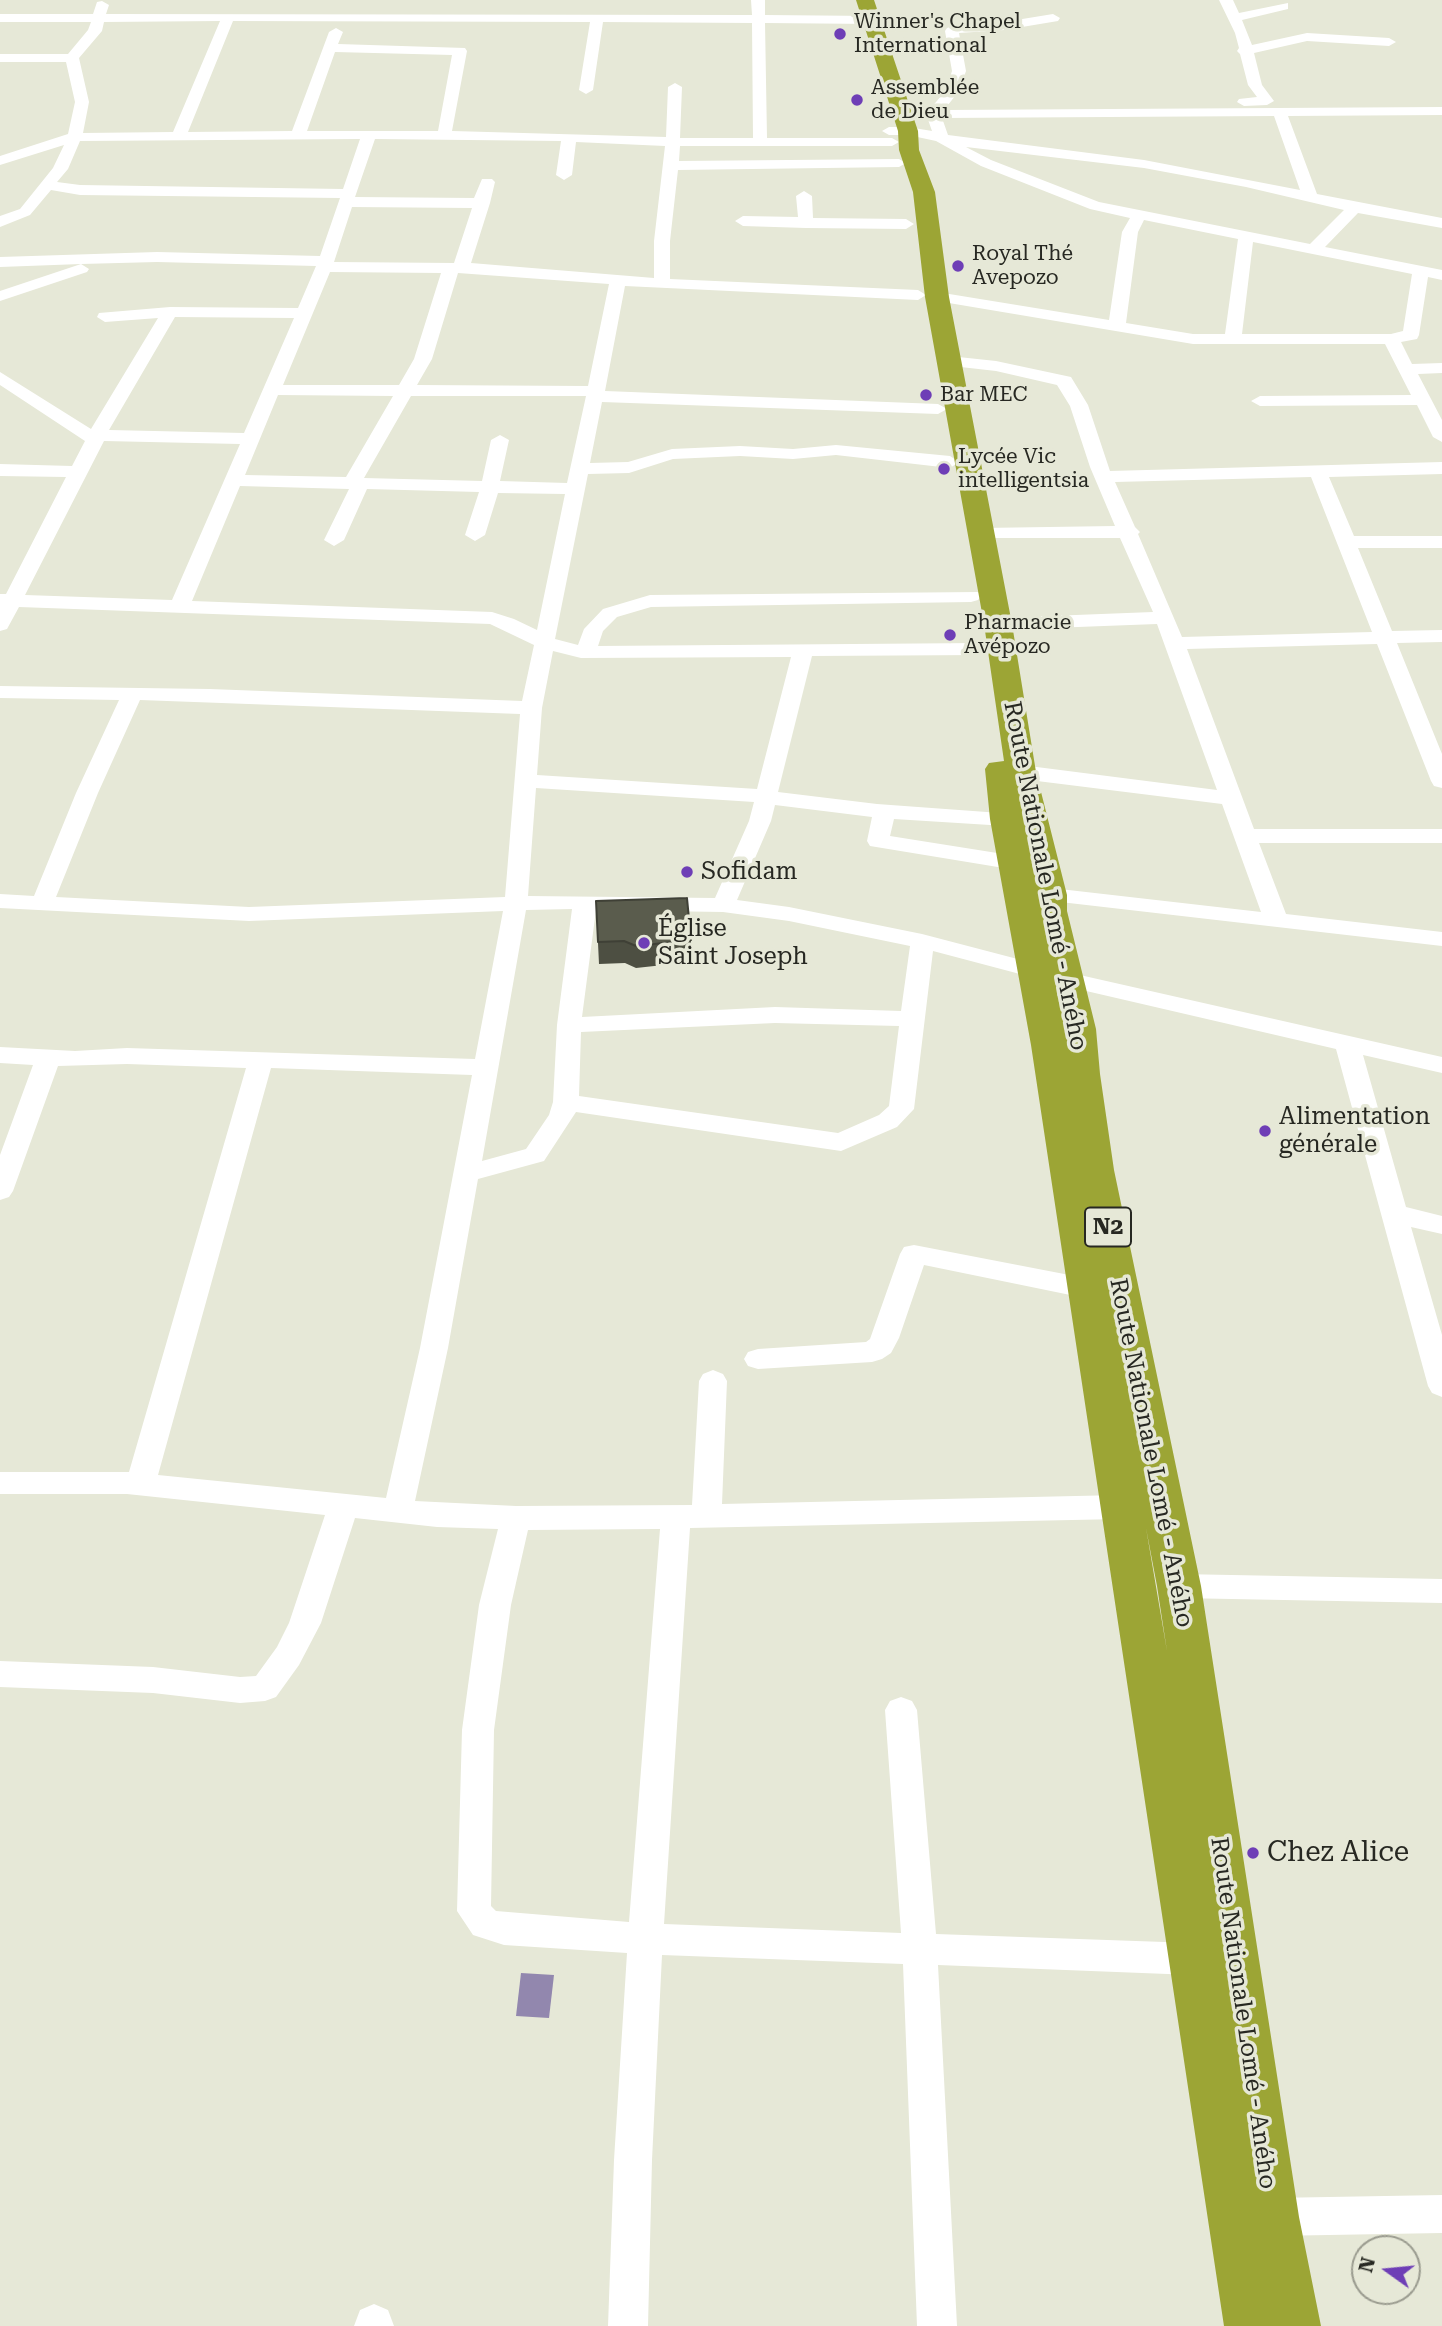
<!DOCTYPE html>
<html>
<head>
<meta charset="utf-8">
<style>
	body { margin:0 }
	#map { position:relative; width:1442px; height:2326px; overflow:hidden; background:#e6e8d7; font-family:"Roboto Serif",serif }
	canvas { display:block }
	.north { position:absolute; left:1351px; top:2235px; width:70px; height:70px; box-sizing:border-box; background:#e6e8d7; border:2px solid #9a9b8f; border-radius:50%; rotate:285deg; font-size:19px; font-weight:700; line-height:28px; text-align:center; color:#272822 }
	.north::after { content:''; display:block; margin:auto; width:24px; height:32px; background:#6e3eb6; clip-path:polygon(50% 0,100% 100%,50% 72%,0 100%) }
</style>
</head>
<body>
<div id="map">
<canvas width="1442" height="2326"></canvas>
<div class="north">N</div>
</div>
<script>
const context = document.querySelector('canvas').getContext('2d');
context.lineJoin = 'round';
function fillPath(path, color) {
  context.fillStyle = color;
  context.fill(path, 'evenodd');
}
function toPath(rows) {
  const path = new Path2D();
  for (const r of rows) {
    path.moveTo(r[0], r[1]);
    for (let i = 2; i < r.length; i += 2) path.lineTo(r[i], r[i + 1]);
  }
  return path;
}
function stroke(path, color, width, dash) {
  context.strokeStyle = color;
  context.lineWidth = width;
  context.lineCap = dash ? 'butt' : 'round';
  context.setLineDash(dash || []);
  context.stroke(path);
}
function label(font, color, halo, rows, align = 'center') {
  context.font = font + ' "Roboto Serif",serif';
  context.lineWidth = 7;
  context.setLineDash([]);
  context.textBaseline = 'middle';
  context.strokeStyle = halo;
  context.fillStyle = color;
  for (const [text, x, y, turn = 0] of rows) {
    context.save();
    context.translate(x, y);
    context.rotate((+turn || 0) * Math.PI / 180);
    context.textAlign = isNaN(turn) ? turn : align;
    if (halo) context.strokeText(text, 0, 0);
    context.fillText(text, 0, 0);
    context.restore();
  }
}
const water = toPath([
	[521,1973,554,1975,549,2018,516,2016]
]);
const minor = toPath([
	[751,0,765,0,765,15,874,16,881,20,874,24,765,23,767,138,892,138,899,142,892,146,680,146,679,161,899,159,906,163,899,167,678,170,670,241,670,279,918,290,926,295,918,300,625,286,605,391,938,404,947,409,938,414,602,402,590,463,628,462,672,449,740,446,793,449,836,445,950,456,959,462,950,468,836,455,793,459,740,456,673,459,629,473,588,474,555,639,578,645,584,629,603,609,650,595,978,592,981,596,978,600,971,602,651,607,617,617,603,631,598,646,981,643,988,645,991,649,988,653,981,655,812,656,778,792,877,804,1014,814,1017,819,1014,824,1006,826,894,819,890,836,1016,856,1024,858,1027,863,1024,868,1016,870,870,846,867,841,872,817,775,805,771,821,737,900,789,907,922,934,1071,973,1442,1057,1442,1073,1363,1055,1406,1207,1442,1216,1442,1234,1411,1227,1442,1335,1442,1397,1432,1393,1428,1386,1336,1049,1069,987,933,951,914,1109,897,1127,841,1151,576,1112,544,1161,478,1179,448,1348,415,1501,516,1506,692,1505,699,1381,703,1374,713,1370,723,1374,727,1381,722,1504,1120,1495,1131,1499,1135,1507,1131,1515,1120,1519,690,1528,664,1924,901,1933,885,1710,890,1701,901,1697,912,1701,917,1710,936,1934,1193,1943,1205,1948,1211,1959,1205,1970,1193,1975,938,1965,957,2326,917,2326,903,1964,662,1955,652,2160,648,2326,608,2326,614,2160,627,1953,504,1945,473,1935,457,1911,462,1730,479,1605,498,1529,437,1527,355,1518,321,1623,299,1665,276,1697,265,1701,240,1703,153,1693,0,1687,0,1661,153,1667,240,1677,256,1676,277,1647,289,1623,325,1515,127,1494,0,1494,0,1472,129,1472,246,1068,127,1064,58,1066,13,1191,9,1197,0,1200,0,1155,33,1065,0,1063,0,1047,75,1051,127,1048,475,1059,503,911,249,921,0,908,0,894,34,896,76,793,119,700,0,698,0,686,210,689,522,701,534,645,490,624,19,607,7,629,0,631,0,594,6,594,66,477,0,476,0,464,72,466,85,441,0,385,0,372,91,429,158,318,105,322,97,317,99,313,170,307,298,308,316,266,157,262,81,264,89,269,87,272,0,301,0,291,81,264,0,267,0,257,157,252,320,256,340,198,80,195,51,190,30,215,0,227,0,216,20,209,53,168,64,145,0,165,0,156,68,134,75,102,66,62,0,62,0,54,68,54,88,30,91,22,0,22,0,14,93,14,97,2,102,1,109,5,106,14,752,15,751,0],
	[220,21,173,132,83,133,89,102,79,58,102,31,104,22,220,21],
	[233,21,590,22,579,90,586,94,593,90,603,22,752,23,753,138,680,138,682,87,675,83,668,87,666,137,452,131,467,51,465,48,338,44,343,32,336,28,329,32,292,131,188,132,233,21],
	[335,52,452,55,438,131,307,131,335,52],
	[360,139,343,189,80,185,57,182,68,169,80,141,360,139],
	[375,139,561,141,556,175,564,180,572,175,576,142,665,146,654,241,654,278,471,263,490,203,495,182,492,179,482,179,474,198,355,197,375,139],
	[352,207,472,208,454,263,334,262,352,207],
	[330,272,441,273,414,359,399,385,283,385,330,272],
	[458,273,609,284,588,386,417,385,432,359,458,273],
	[175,317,294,318,244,433,109,430,175,317],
	[278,395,393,396,346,477,245,475,278,395],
	[411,396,586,396,567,483,500,481,509,440,500,435,491,440,482,481,364,478,411,396],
	[104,441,240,444,172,600,25,595,104,441],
	[240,486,349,489,324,540,334,546,344,540,367,489,479,492,465,535,475,541,485,535,498,493,565,494,537,630,514,619,492,612,192,601,240,486],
	[553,651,581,658,791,657,757,789,537,775,542,708,553,651],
	[140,700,520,714,505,897,249,907,56,897,98,793,140,700],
	[536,788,754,802,749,821,715,898,528,896,536,788],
	[572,909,557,1025,553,1102,549,1115,526,1149,482,1161,526,910,572,909],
	[596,910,723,912,789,921,910,946,901,1011,775,1007,582,1017,596,910],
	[775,1023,899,1026,889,1106,879,1115,838,1133,579,1096,581,1032,775,1023],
	[271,1068,472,1075,420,1348,386,1498,158,1475,271,1068],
	[660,1529,629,1922,496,1911,491,1906,494,1730,511,1605,528,1530,660,1529],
	[1219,0,1233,0,1239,13,1288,3,1288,9,1242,20,1252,45,1307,33,1389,38,1396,42,1389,46,1307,41,1254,53,1262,85,1274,101,1267,105,1244,106,1237,102,1239,99,1257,97,1248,85,1240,54,1237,51,1239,48,1235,33,1219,0],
	[1053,14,1060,18,1058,21,1004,30,959,33,966,71,959,91,944,110,1442,107,1442,115,1288,116,1317,194,1442,218,1442,228,1358,213,1325,247,1442,270,1442,280,1428,277,1419,335,1417,339,1401,342,1412,364,1442,363,1442,373,1418,374,1442,420,1442,442,1433,437,1417,405,1260,406,1251,401,1260,396,1411,395,1385,344,1193,344,931,300,929,297,937,292,1109,320,1122,232,1130,218,1090,209,981,166,936,141,908,135,889,135,882,131,889,127,908,127,932,131,926,114,946,90,952,71,945,31,947,28,962,23,1004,22,1053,14],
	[1274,116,1300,190,1144,160,948,135,942,118,1274,116],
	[966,147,1144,168,1246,187,1344,210,1310,244,1099,202,991,160,966,147],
	[1144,220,1238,239,1225,334,1193,334,1126,323,1138,232,1144,220],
	[1253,242,1412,274,1403,331,1391,334,1242,334,1253,242],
	[804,191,812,196,813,218,906,219,914,224,906,229,806,228,743,226,735,221,743,216,798,217,796,196,804,191],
	[949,356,996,361,1071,377,1088,405,1110,471,1442,462,1442,474,1329,477,1354,536,1442,536,1442,548,1358,548,1392,631,1442,630,1442,642,1397,643,1442,754,1442,788,1434,786,1431,781,1377,644,1187,649,1254,829,1442,829,1442,843,1259,843,1286,914,1442,932,1442,946,1043,900,1039,895,1043,890,1051,888,1261,912,1222,804,1021,779,1013,777,1010,772,1013,767,1021,765,1217,790,1157,624,998,630,991,628,988,624,991,620,998,618,1153,612,1120,538,975,538,972,534,975,530,982,528,1115,526,1090,467,1070,406,1057,385,996,371,943,365,940,361,943,357,949,356],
	[1311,477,1372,632,1182,637,1138,534,1140,532,1135,527,1115,482,1311,477],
	[914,1245,1085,1278,1095,1281,1099,1288,1095,1295,1085,1298,924,1265,899,1338,891,1353,882,1359,872,1362,758,1369,748,1366,744,1359,748,1352,758,1349,866,1342,870,1339,900,1254,904,1247,914,1245],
	[1179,1574,1442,1579,1442,1603,1179,1598,1168,1595,1163,1586,1168,1577,1179,1574],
	[1442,2195,1442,2233,1272,2236,1259,2230,1253,2217,1259,2204,1272,2198,1442,2195],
	[374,2304,388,2310,394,2326,354,2326,360,2310,374,2304]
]);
const highway = toPath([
	[856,0,874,0,918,131,919,150,935,192,949,297,1012,624,1036,772,1067,895,1067,911,1096,1029,1100,1074,1114,1170,1201,1586,1299,2217,1321,2326,1224,2326,1031,1045,990,819,985,769,989,763,1004,761,984,624,925,297,913,192,899,150,898,131,856,0],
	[1146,1528,1157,1586,1167,1651,1146,1528]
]);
const wall = toPath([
	[596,901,691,940,691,962,636,968,625,963,599,964]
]);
const building = toPath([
	[687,898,691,940,636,946,624,941,598,942,596,901,687,898]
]);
const markers = [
	[840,34,7,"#6e3eb6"],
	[857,100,7,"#6e3eb6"],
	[958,266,7,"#6e3eb6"],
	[926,395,7,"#6e3eb6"],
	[944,469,7,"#6e3eb6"],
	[950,635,7,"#6e3eb6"],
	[687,872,7,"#6e3eb6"],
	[644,943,7,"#6e3eb6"],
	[1265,1131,7,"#6e3eb6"],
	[1253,1853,7,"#6e3eb6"]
];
const farPoinames = [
	["Winner's Chapel",854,22],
	["International",854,46],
	["Assemblée",871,88],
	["de Dieu",871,112],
	["Royal Thé",972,254],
	["Avepozo",972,278],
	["Bar MEC",940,395],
	["Lycée Vic",958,457],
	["intelligentsia",958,481],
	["Pharmacie",964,623],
	["Avépozo",964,647]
];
const shields = [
	[1108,1227,46]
];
const shieldNames = [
	["N2",1108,1227]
];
const poiNames = [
	["Sofidam",701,872],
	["Église",658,929],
	["Saint Joseph",658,957],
	["Alimentation",1279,1117],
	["générale",1279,1145]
];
const streetNames = [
	["Route Nationale Lomé - Aného",1045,876,79],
	["Route Nationale Lomé - Aného",1151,1453,79],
	["Route Nationale Lomé - Aného",1243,2013,82]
];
const nearPoinames = [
	["Chez Alice",1267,1853]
];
fillPath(water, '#9287ae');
fillPath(minor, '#fff');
fillPath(highway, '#9ca535');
fillPath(wall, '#4d4f42');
fillPath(building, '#5a5c4d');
stroke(building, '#3f4036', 2);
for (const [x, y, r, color] of markers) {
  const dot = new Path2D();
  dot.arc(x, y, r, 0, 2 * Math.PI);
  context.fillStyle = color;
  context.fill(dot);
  stroke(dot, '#e6e8d7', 2.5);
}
label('21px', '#272822', '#e6e8d7', farPoinames, 'left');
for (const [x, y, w] of shields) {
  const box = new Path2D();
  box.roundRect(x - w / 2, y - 19.5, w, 39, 5);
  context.fillStyle = '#e6e8d7';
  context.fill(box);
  stroke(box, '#272822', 2);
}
label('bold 23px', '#272822', null, shieldNames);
label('24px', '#272822', '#e6e8d7', poiNames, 'left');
label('24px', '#272822', '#e6e8d7', streetNames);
label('28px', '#272822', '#e6e8d7', nearPoinames, 'left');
</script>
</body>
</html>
